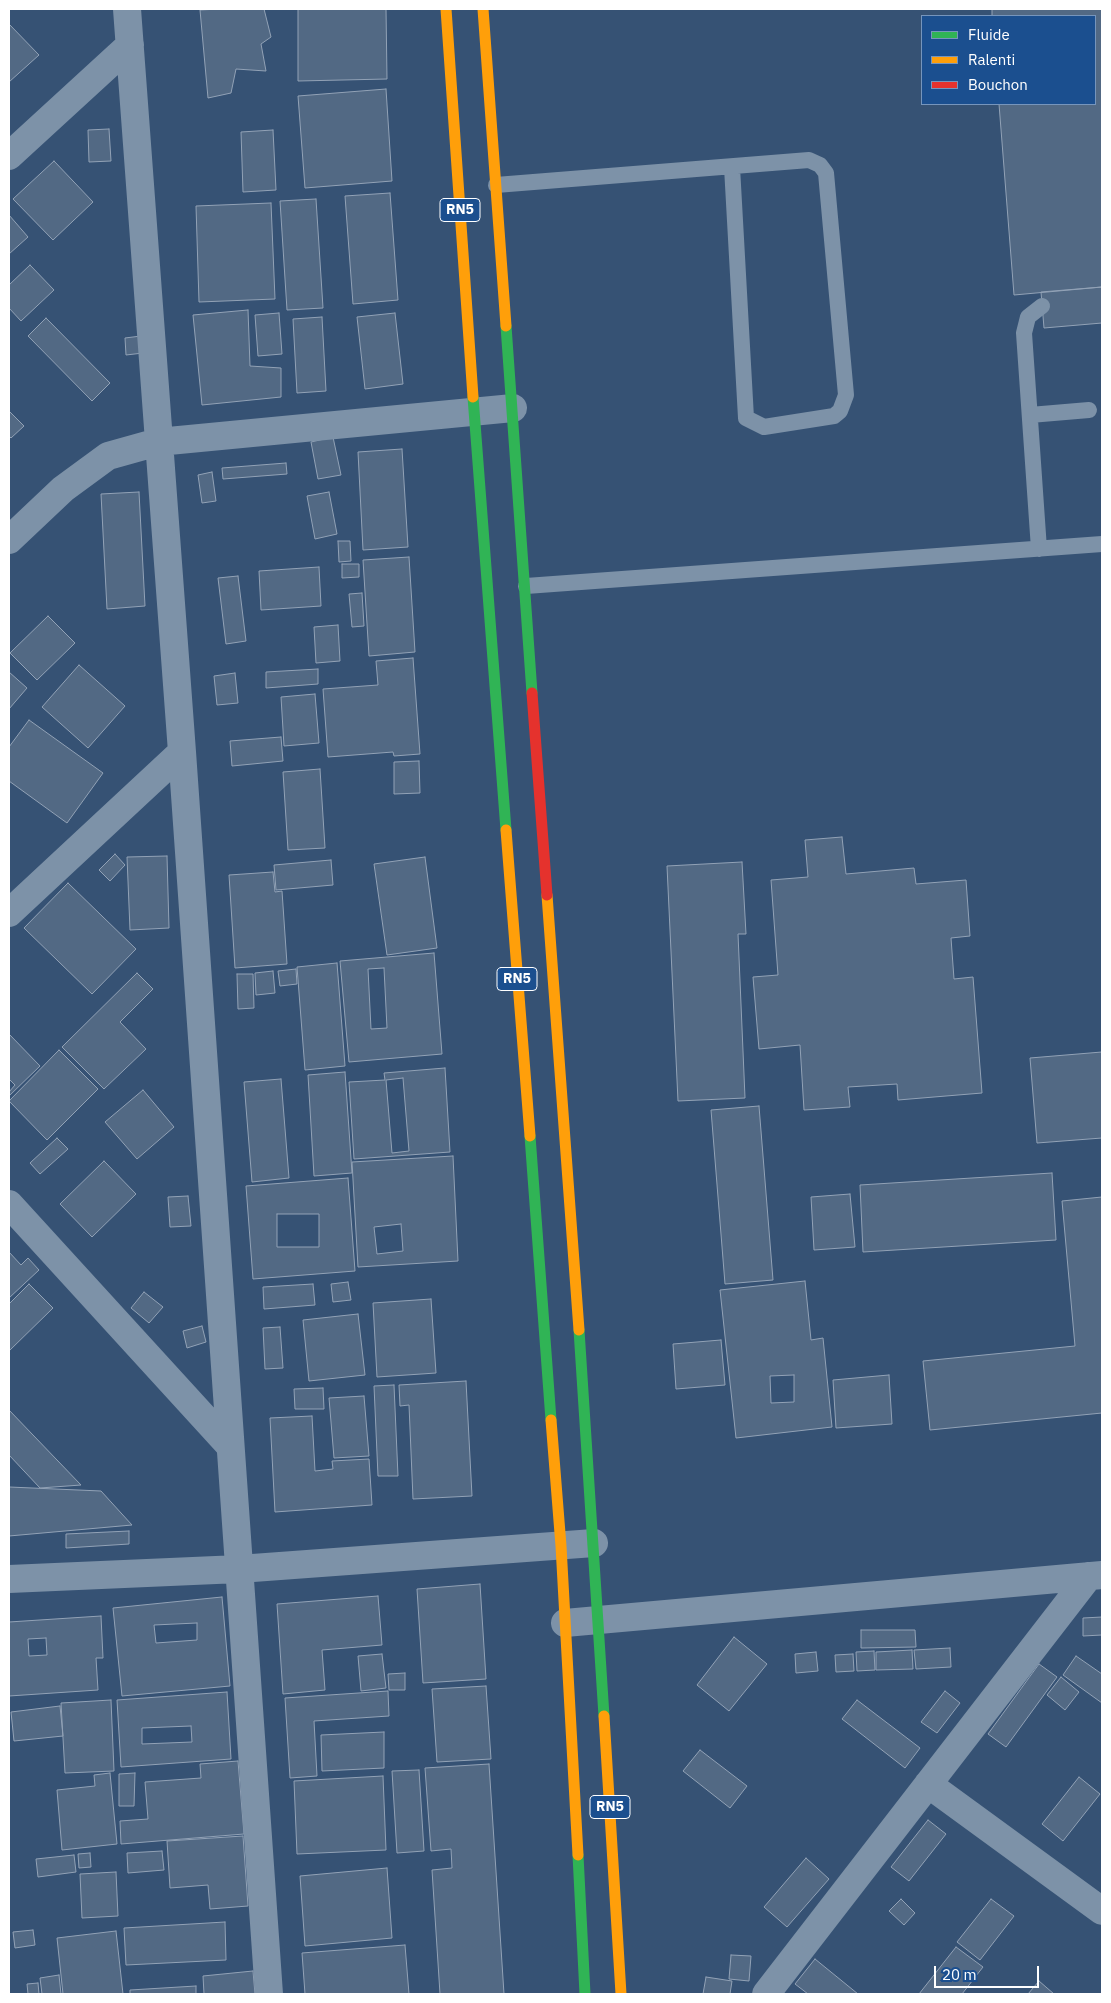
<!DOCTYPE html>
<html>
<head>
<meta charset="utf-8">
<style>
	body { margin:0 }
	#map { position:relative; width:1111px; height:2003px; overflow:hidden; background:#365274; font-family:"IBM Plex Sans",sans-serif }
	canvas { display:block }
	.frame { position:absolute; inset:0; border:10px solid #fff; pointer-events:none }
	.legend { position:absolute; left:921px; top:15px; width:175px; height:90px; box-sizing:border-box; background:#1b4f8f; border:1px solid #7695bc; margin:0; padding:6px 9px; list-style:none; font-size:15px; color:#fff }
	.legend li { display:flex; align-items:center; gap:10px; height:25px }
	.legend b { width:25px; border:1px solid #7695bc }
	.scale { position:absolute; left:934px; top:1966px; width:105px; height:22px; box-sizing:border-box; border:2px solid #fff; border-top:0; padding-left:6px; font-size:15px; line-height:18px; white-space:nowrap; color:#fff; -webkit-text-stroke:4px #1b4f8f; paint-order:stroke }
</style>
</head>
<body>
<div id="map">
<canvas width="1111" height="2003"></canvas>
<div class="frame"></div>
<ul class="legend">
<li><b style="height:6px;background:#30b455"></b>Fluide</li>
<li><b style="height:6px;background:#ff9f0a"></b>Ralenti</li>
<li><b style="height:6px;background:#e5322d"></b>Bouchon</li>
</ul>
<div class="scale">20 m</div>
</div>
<script>
const context = document.querySelector('canvas').getContext('2d');
context.lineJoin = 'round';
function fillPath(path, color) {
  context.fillStyle = color;
  context.fill(path, 'evenodd');
}
function toPath(rows) {
  const path = new Path2D();
  for (const r of rows) {
    path.moveTo(r[0], r[1]);
    for (let i = 2; i < r.length; i += 2) path.lineTo(r[i], r[i + 1]);
  }
  return path;
}
function stroke(path, color, width, dash) {
  context.strokeStyle = color;
  context.lineWidth = width;
  context.lineCap = dash ? 'butt' : 'round';
  context.setLineDash(dash || []);
  context.stroke(path);
}
function label(font, color, halo, rows, align = 'center') {
  context.font = font + ' "IBM Plex Sans",sans-serif';
  context.lineWidth = 4;
  context.setLineDash([]);
  context.textBaseline = 'middle';
  context.strokeStyle = halo;
  context.fillStyle = color;
  for (const [text, x, y, turn = 0] of rows) {
    context.save();
    context.translate(x, y);
    context.rotate((+turn || 0) * Math.PI / 180);
    context.textAlign = isNaN(turn) ? turn : align;
    if (halo) context.strokeText(text, 0, 0);
    context.fillText(text, 0, 0);
    context.restore();
  }
}
const building = toPath([
	[219,9,264,9,271,37,261,44,266,71,236,69,231,93,208,98,200,10,219,9],
	[298,9,386,9,387,79,298,81,298,9],
	[992,9,1102,9,1102,287,1014,295,999,104,1095,104,1095,16,992,16,992,9],
	[9,24,39,55,9,82,9,24],
	[386,89,392,181,305,188,298,96,386,89],
	[109,129,111,161,89,162,88,130,109,129],
	[273,130,276,190,243,192,241,132,273,130],
	[54,161,93,202,53,240,13,199,54,161],
	[390,193,398,300,353,304,345,196,390,193],
	[316,199,323,308,287,310,280,201,316,199],
	[271,203,275,299,199,302,196,206,271,203],
	[9,215,28,237,9,254,9,215],
	[30,265,54,290,21,321,9,308,9,285,30,265],
	[1102,287,1102,323,1044,328,1041,292,1102,287],
	[248,310,250,366,281,368,281,397,202,405,193,315,248,310],
	[279,313,282,354,258,356,255,315,279,313],
	[395,313,403,384,365,389,357,317,395,313],
	[322,317,326,391,297,393,293,319,322,317],
	[46,318,110,383,92,401,28,336,46,318],
	[141,336,143,353,126,355,125,338,141,336],
	[9,411,24,426,11,438,9,436,9,411],
	[333,437,341,475,318,479,311,442,333,437],
	[402,449,408,547,363,550,358,452,402,449],
	[286,463,287,474,223,479,222,468,286,463],
	[212,472,216,501,202,503,198,475,212,472],
	[139,492,145,606,107,609,101,494,139,492],
	[329,492,337,534,315,539,307,496,329,492],
	[338,541,350,541,351,561,339,562,338,541],
	[409,557,415,652,369,656,363,560,409,557],
	[342,564,359,564,359,577,342,578,342,564],
	[319,567,321,606,261,610,259,571,319,567],
	[238,576,246,641,226,644,218,578,238,576],
	[362,593,364,626,352,627,349,594,362,593],
	[48,616,75,643,37,680,10,653,48,616],
	[338,625,340,661,316,663,314,627,338,625],
	[413,658,420,754,394,756,393,752,328,757,323,689,378,685,376,661,413,658],
	[79,665,125,706,88,748,42,707,79,665],
	[318,669,318,684,266,688,266,672,318,669],
	[9,672,27,688,9,709,9,672],
	[235,673,238,703,217,705,214,676,235,673],
	[315,694,319,743,284,746,281,697,315,694],
	[29,720,103,773,67,823,9,781,9,747,29,720],
	[281,737,283,761,232,766,230,741,281,737],
	[419,761,420,793,394,794,394,762,419,761],
	[320,769,325,848,288,850,283,772,320,769],
	[842,837,846,874,914,868,916,884,966,880,970,936,951,938,954,979,973,977,982,1093,898,1100,897,1084,848,1087,850,1107,804,1110,800,1045,759,1049,753,977,778,975,771,880,808,877,805,840,842,837],
	[115,854,125,865,110,881,99,870,115,854],
	[167,856,169,928,130,930,127,857,167,856],
	[425,857,437,948,387,955,374,864,425,857],
	[331,860,333,885,276,890,274,865,331,860],
	[742,862,746,934,738,934,745,1098,678,1101,667,866,742,862],
	[273,872,275,892,282,891,287,964,235,968,229,875,273,872],
	[68,883,136,949,92,994,24,928,68,883],
	[434,953,442,1054,349,1062,340,961,434,953],
	[384,968,387,1028,371,1029,368,969,384,968],
	[337,963,345,1066,305,1070,297,967,337,963],
	[296,969,297,984,280,986,278,971,296,969],
	[273,971,275,993,256,995,255,973,273,971],
	[137,973,153,989,120,1022,146,1049,104,1089,62,1047,137,973],
	[237,974,253,974,254,1008,238,1009,237,974],
	[9,1034,40,1066,9,1096,9,1092,15,1085,9,1079,9,1034],
	[59,1050,98,1089,47,1140,9,1101,59,1050],
	[1102,1052,1102,1138,1037,1143,1030,1058,1102,1052],
	[445,1068,450,1152,354,1159,349,1082,385,1080,384,1073,445,1068],
	[403,1078,409,1151,392,1153,386,1080,403,1078],
	[345,1072,352,1173,314,1176,308,1075,345,1072],
	[281,1079,289,1178,252,1182,244,1082,281,1079],
	[143,1090,174,1127,137,1159,105,1122,143,1090],
	[759,1106,773,1280,725,1284,711,1110,759,1106],
	[57,1138,68,1149,40,1174,30,1163,57,1138],
	[453,1156,458,1261,358,1267,352,1162,453,1156],
	[401,1224,403,1251,377,1254,374,1227,401,1224],
	[104,1161,136,1194,92,1237,60,1204,104,1161],
	[1052,1173,1056,1240,863,1252,860,1185,1052,1173],
	[348,1178,355,1271,253,1279,246,1186,348,1178],
	[277,1214,319,1214,319,1247,277,1247,277,1214],
	[850,1194,855,1247,814,1250,811,1197,850,1194],
	[188,1196,191,1226,170,1227,168,1197,188,1196],
	[1102,1197,1102,1413,930,1430,923,1361,1075,1346,1062,1201,1102,1197],
	[9,1252,21,1265,28,1258,39,1270,9,1298,9,1252],
	[805,1281,811,1340,823,1338,832,1427,736,1438,720,1290,805,1281],
	[794,1375,794,1402,771,1403,770,1376,794,1375],
	[348,1282,351,1300,333,1302,331,1284,348,1282],
	[29,1284,53,1308,9,1351,9,1304,29,1284],
	[313,1284,315,1305,264,1309,263,1287,313,1284],
	[144,1292,163,1307,149,1323,131,1308,144,1292],
	[431,1299,436,1373,377,1377,373,1303,431,1299],
	[358,1314,365,1375,309,1381,303,1320,358,1314],
	[202,1326,206,1342,187,1348,183,1331,202,1326],
	[280,1327,283,1368,265,1369,263,1328,280,1327],
	[721,1340,725,1385,676,1389,673,1344,721,1340],
	[889,1375,892,1424,836,1428,833,1380,889,1375],
	[466,1381,472,1496,413,1499,409,1405,400,1406,399,1385,466,1381],
	[394,1385,398,1476,378,1476,374,1386,394,1385],
	[323,1388,324,1409,295,1409,294,1389,323,1388],
	[364,1396,369,1456,334,1458,329,1398,364,1396],
	[9,1410,81,1485,40,1488,9,1455,9,1410],
	[312,1416,315,1471,333,1469,332,1461,369,1459,372,1505,275,1512,270,1418,312,1416],
	[9,1487,101,1491,132,1525,9,1536,9,1487],
	[129,1531,129,1544,66,1548,66,1534,129,1531],
	[480,1584,486,1679,423,1683,417,1589,480,1584],
	[378,1596,382,1645,322,1650,325,1690,283,1694,277,1604,378,1596],
	[222,1597,230,1686,122,1696,113,1608,222,1597],
	[197,1623,197,1640,156,1643,154,1625,197,1623],
	[101,1616,103,1658,96,1658,98,1690,9,1696,9,1622,101,1616],
	[46,1638,47,1655,29,1656,28,1639,46,1638],
	[1102,1617,1102,1635,1083,1636,1083,1618,1102,1617],
	[861,1630,915,1630,916,1647,861,1648,861,1630],
	[734,1637,767,1664,729,1711,697,1685,734,1637],
	[950,1648,951,1667,916,1669,914,1650,950,1648],
	[912,1650,913,1669,876,1670,876,1652,912,1650],
	[874,1651,875,1670,857,1671,856,1652,874,1651],
	[816,1652,818,1671,796,1673,795,1654,816,1652],
	[382,1654,386,1688,361,1691,358,1656,382,1654],
	[853,1654,854,1671,836,1672,835,1655,853,1654],
	[1076,1656,1102,1674,1102,1703,1063,1675,1076,1656],
	[1039,1664,1057,1677,1006,1747,988,1734,1039,1664],
	[405,1673,405,1690,389,1690,388,1674,405,1673],
	[1061,1677,1079,1692,1065,1710,1047,1695,1061,1677],
	[486,1686,491,1759,437,1762,432,1689,486,1686],
	[388,1691,389,1716,314,1721,317,1776,290,1778,285,1698,388,1691],
	[945,1691,960,1703,937,1733,921,1722,945,1691],
	[227,1692,231,1759,121,1767,117,1700,227,1692],
	[191,1726,192,1742,142,1744,142,1728,191,1726],
	[111,1700,114,1771,65,1773,61,1703,111,1700],
	[857,1700,920,1748,905,1768,842,1719,857,1700],
	[60,1706,63,1736,14,1741,11,1712,60,1706],
	[384,1732,384,1768,322,1771,321,1735,384,1732],
	[700,1750,747,1786,730,1808,683,1771,700,1750],
	[238,1761,244,1834,121,1844,120,1821,148,1819,145,1782,201,1778,200,1764,238,1761],
	[489,1764,504,1994,440,1994,432,1870,452,1868,451,1849,431,1851,425,1768,489,1764],
	[419,1770,424,1851,397,1853,392,1771,419,1770],
	[110,1773,117,1844,62,1850,57,1790,95,1786,94,1775,110,1773],
	[135,1773,134,1806,119,1806,119,1774,135,1773],
	[383,1776,386,1850,297,1854,294,1781,383,1776],
	[1079,1777,1100,1794,1063,1841,1042,1824,1079,1777],
	[928,1820,946,1834,909,1881,891,1867,928,1820],
	[243,1836,248,1906,210,1909,208,1885,170,1888,167,1841,243,1836],
	[162,1851,164,1870,128,1873,127,1853,162,1851],
	[90,1853,91,1867,79,1868,78,1854,90,1853],
	[74,1855,76,1872,38,1877,36,1859,74,1855],
	[806,1858,829,1879,787,1927,764,1907,806,1858],
	[387,1868,392,1938,305,1946,300,1876,387,1868],
	[116,1872,118,1916,82,1918,80,1874,116,1872],
	[901,1899,915,1913,904,1925,889,1911,901,1899],
	[991,1899,1014,1916,980,1960,957,1942,991,1899],
	[225,1922,226,1960,126,1965,124,1928,225,1922],
	[33,1930,35,1945,15,1948,13,1932,33,1930],
	[116,1931,123,1994,63,1994,57,1938,116,1931],
	[405,1945,409,1994,305,1994,302,1953,405,1945],
	[956,1947,983,1967,962,1994,919,1994,956,1947],
	[731,1955,751,1956,749,1981,729,1979,731,1955],
	[815,1959,858,1994,808,1994,795,1984,815,1959],
	[253,1971,255,1994,204,1994,203,1976,253,1971],
	[59,1975,61,1994,42,1994,40,1978,59,1975],
	[706,1977,732,1981,730,1994,703,1994,706,1977],
	[1039,1981,1054,1994,1028,1994,1039,1981],
	[38,1983,39,1994,28,1994,27,1984,38,1983],
	[196,1986,196,1994,130,1994,130,1990,196,1986]
]);
const lane = toPath([
	[496,185,809,160,820,165,826,173,846,395,840,411,834,416,764,427,746,418,732,167],
	[1030,415,1089,410],
	[1039,549,1024,333,1028,317,1042,306],
	[526,586,1102,544]
]);
const street = toPath([
	[127,9,182,752,269,1994],
	[9,156,130,45],
	[9,540,63,489,108,456,158,442,513,408],
	[9,913,182,752],
	[9,1204,230,1446],
	[9,1579,239,1569,594,1543],
	[565,1623,1102,1575],
	[928,1784,1102,1911],
	[766,1994,1089,1576]
]);
const fast = toPath([
	[506,326,532,693],
	[473,397,506,830],
	[530,1136,551,1420],
	[579,1330,604,1716],
	[578,1855,585,1994]
]);
const slow = toPath([
	[446,9,473,397],
	[483,9,506,326],
	[506,830,530,1136],
	[547,895,579,1330],
	[551,1420,561,1546,578,1855],
	[604,1716,621,1994]
]);
const jam = toPath([
	[532,693,547,895]
]);
const shields = [
	[460,210,40],
	[517,979,40],
	[610,1807,40]
];
const shieldNames = [
	["RN5",460,210],
	["RN5",517,979],
	["RN5",610,1807]
];
fillPath(building, '#526984');
stroke(building, '#92a2b6', 1);
stroke(lane, '#7d92a8', 16);
stroke(street, '#7d92a8', 28);
stroke(fast, '#30b455', 11);
stroke(slow, '#ff9f0a', 11);
stroke(jam, '#e5322d', 11);
for (const [x, y, w] of shields) {
  const box = new Path2D();
  box.roundRect(x - w / 2, y - 11.5, w, 23, 4);
  context.fillStyle = '#1b4f8f';
  context.fill(box);
  stroke(box, '#fff', 1);
}
label('bold 14px', '#fff', null, shieldNames);
</script>
</body>
</html>
